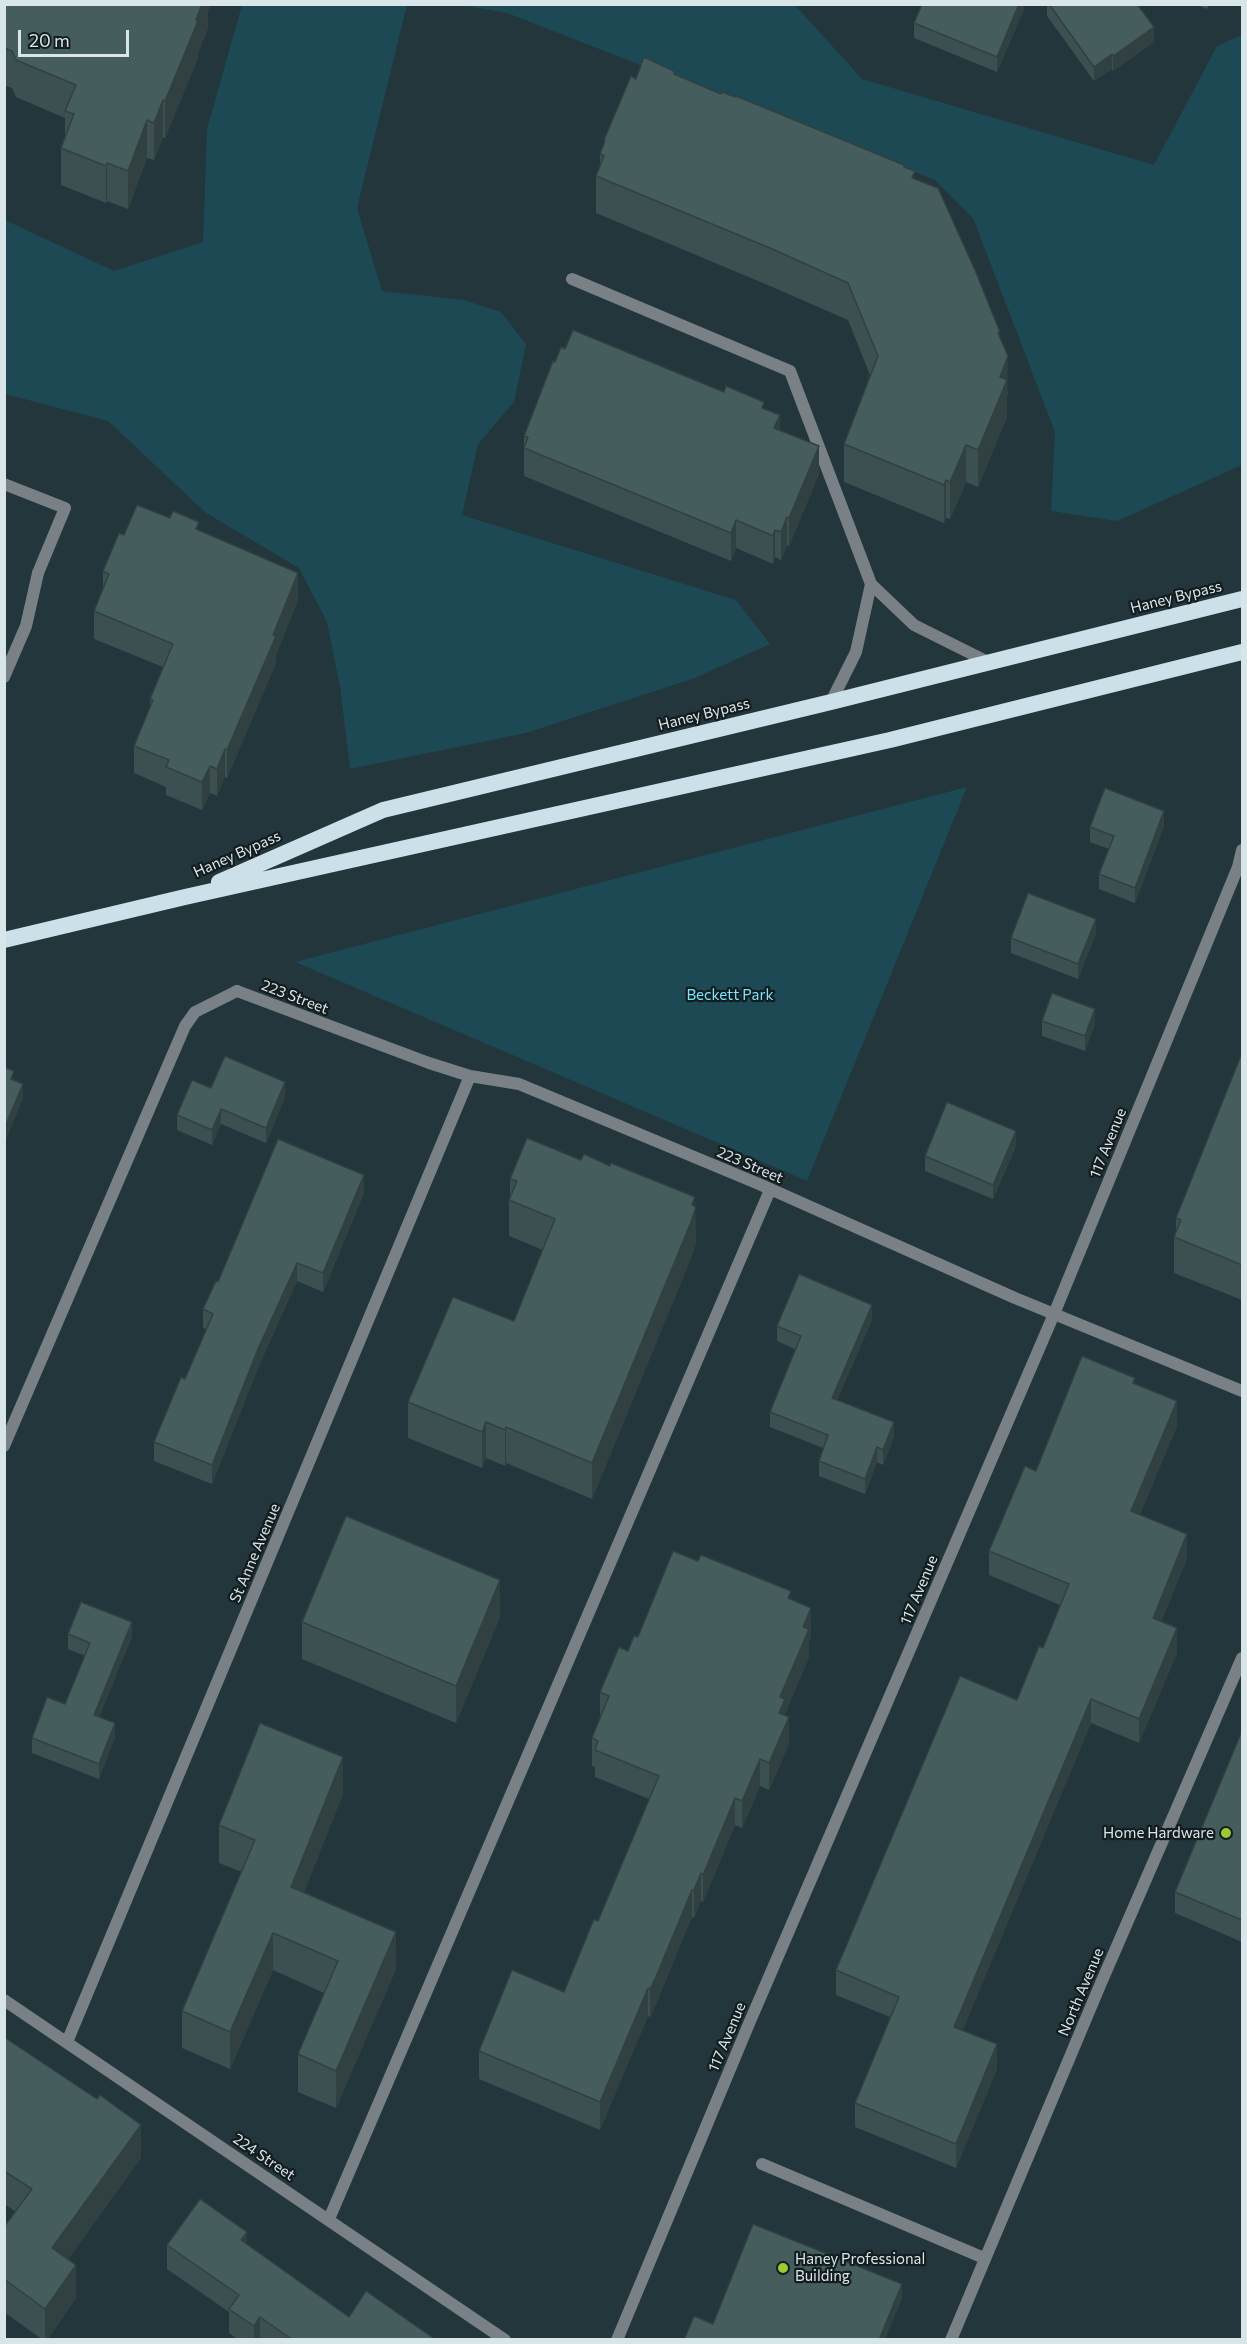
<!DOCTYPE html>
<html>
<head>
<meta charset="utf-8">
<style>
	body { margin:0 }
	#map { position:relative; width:1247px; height:2344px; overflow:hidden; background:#22363c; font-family:Commissioner,sans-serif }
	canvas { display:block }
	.frame { position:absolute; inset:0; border:6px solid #d9e6e9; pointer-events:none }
	.scale { position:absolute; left:18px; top:30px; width:111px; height:27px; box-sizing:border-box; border:3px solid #d9e6e9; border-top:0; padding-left:8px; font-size:18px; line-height:21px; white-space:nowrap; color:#d9e6e9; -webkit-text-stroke:4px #131c1e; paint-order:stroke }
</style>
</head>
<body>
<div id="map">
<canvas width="1247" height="2344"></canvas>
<div class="frame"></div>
<div class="scale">20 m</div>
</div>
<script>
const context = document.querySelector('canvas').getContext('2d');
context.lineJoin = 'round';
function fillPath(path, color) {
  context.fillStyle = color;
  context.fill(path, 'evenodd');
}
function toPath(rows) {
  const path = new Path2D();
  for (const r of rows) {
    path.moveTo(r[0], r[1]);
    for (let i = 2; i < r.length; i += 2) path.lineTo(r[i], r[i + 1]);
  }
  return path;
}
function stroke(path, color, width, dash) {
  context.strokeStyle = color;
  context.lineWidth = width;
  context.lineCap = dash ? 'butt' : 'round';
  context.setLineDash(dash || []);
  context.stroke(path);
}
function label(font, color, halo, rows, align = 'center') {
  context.font = font + ' Commissioner,sans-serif';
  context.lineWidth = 4.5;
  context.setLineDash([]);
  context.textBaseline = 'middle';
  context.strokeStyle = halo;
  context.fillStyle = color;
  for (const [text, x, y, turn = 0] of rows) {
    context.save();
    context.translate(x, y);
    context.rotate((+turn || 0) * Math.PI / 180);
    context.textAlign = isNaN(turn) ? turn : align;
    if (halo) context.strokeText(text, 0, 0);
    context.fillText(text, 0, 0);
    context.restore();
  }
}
const green = toPath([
	[242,5,407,5,357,208,382,291,464,300,501,312,526,344,514,402,478,444,462,515,736,600,770,644,695,678,526,733,350,769,340,687,327,622,299,568,206,513,108,421,5,394,5,220,114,271,203,242,207,129],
	[461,5,795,5,862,79,1154,165,1217,46,1242,35,1242,465,1117,521,1051,511,1055,432,973,218,935,180,507,13],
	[967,787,807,1181,295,962]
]);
const service = toPath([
	[572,279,790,371,871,584,914,625,988,662],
	[4,484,65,508,38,573],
	[831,702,856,652,871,584],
	[4,1446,185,1026,195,1012,237,991],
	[762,2164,984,2258],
	[329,2219,770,1190]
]);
const minor = toPath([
	[4,677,26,626,38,573],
	[237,991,429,1063,470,1076,519,1084,759,1184,1015,1298,1242,1391],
	[67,2042,470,1076],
	[617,2340,748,2026,1054,1314,1238,867,1242,850],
	[951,2340,1101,1983,1242,1658]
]);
const tertiary = toPath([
	[4,2000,505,2340]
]);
const trunk = toPath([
	[219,882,383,810,831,702,1242,599],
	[4,940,185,897,890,740,1242,652]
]);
const wall = toPath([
	[4,4,208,13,208,28,198,53,198,58,165,138,163,137,154,160,147,158,128,209,107,201,106,203,61,185,61,148,65,135,65,118,16,97,12,88,4,85],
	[1024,4,1024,9,997,72,914,38,914,23],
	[1047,4,1137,4,1154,42,1113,71,1112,69,1094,81,1047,16],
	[1195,4,1209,4,1207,9],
	[674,75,904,167,915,179,1000,339,1008,394,1007,396,1007,417,978,487,966,482,950,519,946,518,944,523,844,482,844,444,870,375,848,320,770,286,596,213,596,176,600,166,600,154,604,145,604,140,636,79],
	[555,362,764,409,780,430,819,474,789,546,787,545,781,560,775,557,773,564,736,548,731,561,524,476,524,436],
	[199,531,298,600,276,655,276,663,227,778,225,777,217,796,210,793,202,810,166,795,166,787,134,773,134,746,150,707,150,699,163,667,94,639,94,611,103,588,103,571,124,535],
	[1164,826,1135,903,1099,889,1099,874,1109,849,1090,842,1090,827],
	[1096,934,1078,979,1011,953,1011,938],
	[1042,1021,1095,1024,1085,1051,1042,1036],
	[1242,1053,1242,1300,1174,1273,1174,1237,1176,1231,1176,1218],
	[211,1088,285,1097,266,1143,221,1124,212,1145,177,1130,177,1115],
	[1016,1146,993,1199,925,1171,925,1156],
	[510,1179,695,1207,696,1243,691,1258,592,1499,506,1463,505,1466,486,1458,482,1468,408,1438,408,1402,514,1321,543,1250,509,1236,509,1200,510,1197],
	[364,1193,323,1292,297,1281,258,1368,212,1484,154,1461,154,1442,185,1379,206,1329,203,1328,203,1309,218,1282],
	[872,1320,837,1400,894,1437,883,1465,877,1462,865,1494,819,1476,819,1461,823,1448,770,1427,770,1412,795,1349,777,1341,777,1326],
	[1135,1384,1177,1426,1140,1514,1187,1558,1161,1622,1177,1653,1139,1743,1091,1723,962,2031,997,2069,956,2168,855,2127,855,2103,890,2017,836,1995,836,1970,1017,1700,1043,1648,1060,1605,989,1575,989,1551,1036,1471],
	[791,1600,811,1636,809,1642,809,1657,785,1714,789,1744,769,1790,760,1786,742,1828,735,1825,703,1902,701,1901,694,1918,692,1917,655,2006,650,2017,648,2016,600,2130,479,2079,479,2051,564,1992,598,1921,649,1799,595,1777,595,1767,592,1766,592,1738,600,1717,600,1692,638,1637],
	[500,1617,456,1723,302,1659,302,1622],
	[68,1634,132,1637,99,1717,115,1738,99,1779,32,1753,32,1738,65,1704,85,1656,68,1649],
	[1242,1731,1242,1942,1175,1913,1175,1892],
	[343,1794,304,1892,396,1969,336,2108,298,2092,298,2054,324,1993,273,1970,230,2069,182,2048,182,2011,242,1872,219,1863,219,1825],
	[4,2037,141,2158,68,2259,76,2298,47,2340,43,2340,4,2312,4,2227,16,2212,4,2204],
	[247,2244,349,2317,436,2340,238,2340,229,2333,229,2312,167,2269,167,2245]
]);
const shadedWall = toPath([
	[202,4,211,4,208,13,208,28,198,53,198,58,165,138,165,101],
	[1019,4,1024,4,1024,9,997,72,997,57],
	[1154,27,1154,42,1113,71,1113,56],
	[1112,54,1112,69,1094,81,1094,67],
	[163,100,163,137,154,160,154,123],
	[147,120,147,158,128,209,128,171],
	[107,163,107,201,106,203,106,166],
	[1008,356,1007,417,978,487,978,450,1000,377],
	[780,415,780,443,774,428],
	[966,445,966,482,950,519,950,482],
	[819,446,819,474,789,546,789,518],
	[946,480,946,518,944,523,944,485],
	[787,517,787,545,781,560,781,532],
	[736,520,736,548,731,561,731,533],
	[775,530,775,557,773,564,773,536],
	[298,573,298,600,276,655,276,663,227,778,227,750],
	[225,749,225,777,217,796,217,769],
	[210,766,210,793,202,810,202,782],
	[1164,811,1164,826,1135,903,1135,888],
	[1096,919,1096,934,1078,979,1078,964],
	[1095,1009,1095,1024,1085,1051,1085,1036],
	[285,1082,285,1097,266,1143,266,1128],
	[23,1084,23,1099,5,1142,5,1127],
	[221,1109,221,1124,212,1145,212,1130],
	[1016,1131,1016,1146,993,1199,993,1185],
	[364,1175,364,1193,323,1292,323,1273],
	[695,1197,696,1243,691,1258,592,1499,592,1463],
	[297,1263,297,1281,258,1368,212,1484,212,1465,258,1349],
	[872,1305,872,1320,832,1413,832,1398],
	[1177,1401,1177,1426,1131,1535,1131,1511],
	[486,1422,486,1458,482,1468,482,1432],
	[894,1422,894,1437,883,1465,883,1450],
	[506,1427,506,1463,505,1466,505,1430],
	[877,1447,877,1462,865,1494,865,1479],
	[1187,1534,1187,1558,1153,1642,1153,1618],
	[500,1580,500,1617,456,1723,456,1686],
	[811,1608,811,1636,809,1642,809,1657,785,1714,785,1726,789,1717,789,1744,769,1790,769,1763,779,1713,780,1697,803,1627],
	[132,1622,132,1637,94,1730,94,1715],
	[1177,1628,1177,1653,1139,1743,1139,1719],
	[1091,1699,1091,1723,954,2052,954,2027],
	[115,1723,115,1738,99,1779,99,1764],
	[343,1757,343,1794,291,1924,291,1887],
	[760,1759,760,1786,742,1828,742,1801],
	[735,1798,735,1825,703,1902,703,1875],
	[701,1873,701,1901,694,1918,694,1890],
	[692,1890,692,1917,650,2017,650,1989],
	[396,1932,396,1969,336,2108,336,2071],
	[273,1933,273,1970,230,2069,230,2032],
	[648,1988,648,2016,600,2130,600,2102],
	[997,2044,997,2069,956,2168,956,2144],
	[141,2125,141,2158,52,2281,52,2248],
	[247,2232,247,2256,241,2240],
	[76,2265,76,2298,47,2340,45,2340,45,2309],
	[902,2284,902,2299,885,2340,879,2340],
	[260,2317,260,2340,254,2340,254,2326]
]);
const building = toPath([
	[4,4,202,4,196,20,198,21,165,101,163,100,154,123,147,120,128,171,107,163,106,166,61,148,74,114,65,111,76,85,16,60,12,51,4,48,4,4],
	[922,4,1019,4,997,57,914,23,922,4],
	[1049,4,1137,4,1154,27,1113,56,1112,54,1094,67,1049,4],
	[644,57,674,71,674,74,721,94,722,92,735,97,736,96,904,165,904,167,915,171,912,178,938,188,975,270,1000,332,998,333,1008,356,1000,377,1007,380,978,450,966,445,950,482,946,480,944,485,844,444,878,356,848,283,770,248,596,176,604,156,600,154,605,141,604,140,631,76,636,79,644,57],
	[573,330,724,392,726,386,764,402,762,408,780,415,774,428,819,446,789,518,787,517,781,532,775,530,773,536,736,520,731,533,524,448,528,437,524,436,553,361,555,362,561,347,565,349,573,330],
	[137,505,170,518,173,511,199,522,196,529,298,573,273,635,276,636,227,750,225,749,217,769,210,766,202,782,166,767,169,760,134,746,153,700,150,699,173,644,94,611,109,574,103,571,119,533,124,535,137,505],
	[1105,788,1164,811,1135,888,1099,874,1114,836,1090,827,1105,788],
	[1028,893,1096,919,1078,964,1011,938,1028,893],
	[1052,993,1095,1009,1085,1036,1042,1021,1052,993],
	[1242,1053,1242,1265,1174,1237,1181,1220,1176,1218,1242,1053],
	[225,1056,285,1082,266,1128,221,1109,212,1130,177,1115,192,1080,211,1088,225,1056],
	[4,1067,14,1071,11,1079,23,1084,5,1127,4,1067],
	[947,1102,1016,1131,993,1185,925,1156,947,1102],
	[527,1138,581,1160,584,1154,610,1166,611,1163,695,1197,692,1205,696,1207,691,1222,592,1463,506,1427,505,1430,486,1422,482,1432,408,1402,453,1297,514,1321,555,1219,509,1200,517,1181,510,1179,527,1138],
	[278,1139,364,1175,323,1273,297,1263,258,1349,212,1465,154,1442,181,1377,185,1379,213,1314,203,1309,216,1281,218,1282,278,1139],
	[799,1274,872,1305,832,1398,894,1422,883,1450,877,1447,865,1479,819,1461,828,1435,770,1412,801,1336,777,1326,799,1274],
	[1082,1356,1135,1378,1133,1383,1177,1401,1131,1511,1187,1534,1153,1618,1177,1628,1139,1719,1091,1699,954,2027,997,2044,956,2144,855,2103,899,1997,836,1970,960,1676,1017,1700,1039,1646,1043,1648,1069,1584,989,1551,1025,1466,1036,1471,1082,1356],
	[346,1516,500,1580,456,1686,302,1622,346,1516],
	[673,1551,698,1561,701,1555,791,1591,788,1598,811,1608,803,1627,809,1629,780,1697,785,1699,779,1713,789,1717,769,1763,760,1759,742,1801,735,1798,703,1875,701,1873,694,1890,692,1890,655,1979,650,1989,648,1988,600,2102,479,2051,512,1970,564,1992,594,1919,598,1921,659,1776,595,1750,598,1741,592,1738,609,1696,600,1692,619,1647,628,1651,634,1636,638,1637,673,1551],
	[81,1602,132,1622,94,1715,115,1723,99,1764,32,1738,47,1697,65,1704,90,1643,68,1634,81,1602],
	[260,1723,343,1757,291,1887,396,1932,336,2071,298,2054,338,1961,273,1933,230,2032,182,2011,255,1840,219,1825,260,1723],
	[1242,1731,1242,1920,1175,1892,1242,1731],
	[4,2037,97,2099,100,2095,141,2125,52,2248,76,2265,45,2309,4,2279,4,2227,32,2189,4,2171,4,2037],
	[200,2199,247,2232,241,2240,349,2317,366,2291,436,2340,293,2340,260,2317,254,2326,229,2309,239,2295,167,2245,200,2199],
	[753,2224,902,2284,879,2340,684,2340,694,2316,713,2324,753,2224]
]);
const markers = [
	[1226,1833,6,"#9dca31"],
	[783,2268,6,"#9dca31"]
];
const streetNames = [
	["Haney Bypass",1176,597,-14],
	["Haney Bypass",704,714,-14],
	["Haney Bypass",237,854,-24],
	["223 Street",295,997,21],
	["117 Avenue",1108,1143,-68],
	["223 Street",750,1165,23],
	["St Anne Avenue",255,1553,-67],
	["117 Avenue",919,1590,-67],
	["North Avenue",1081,1992,-67],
	["117 Avenue",727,2037,-67],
	["224 Street",264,2157,34]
];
const parkNames = [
	["Beckett Park",730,995]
];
const poiNames = [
	["Home Hardware",1214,1833],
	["Haney Professional",795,2259,"left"],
	["Building",795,2276,"left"]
];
fillPath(green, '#1c4953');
stroke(service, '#798186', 12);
stroke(minor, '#798186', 12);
stroke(tertiary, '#798186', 12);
stroke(trunk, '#cce0ea', 16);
fillPath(wall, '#3c5051');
fillPath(shadedWall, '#314142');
fillPath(building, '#465d5e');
stroke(building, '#314142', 1.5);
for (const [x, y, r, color] of markers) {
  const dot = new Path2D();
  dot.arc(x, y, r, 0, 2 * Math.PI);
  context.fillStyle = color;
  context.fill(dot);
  stroke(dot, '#131c1e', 2);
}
label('15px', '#d9e6e9', '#131c1e', streetNames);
label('15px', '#7be4ff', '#131c1e', parkNames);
label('15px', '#d9e6e9', '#131c1e', poiNames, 'right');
</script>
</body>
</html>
